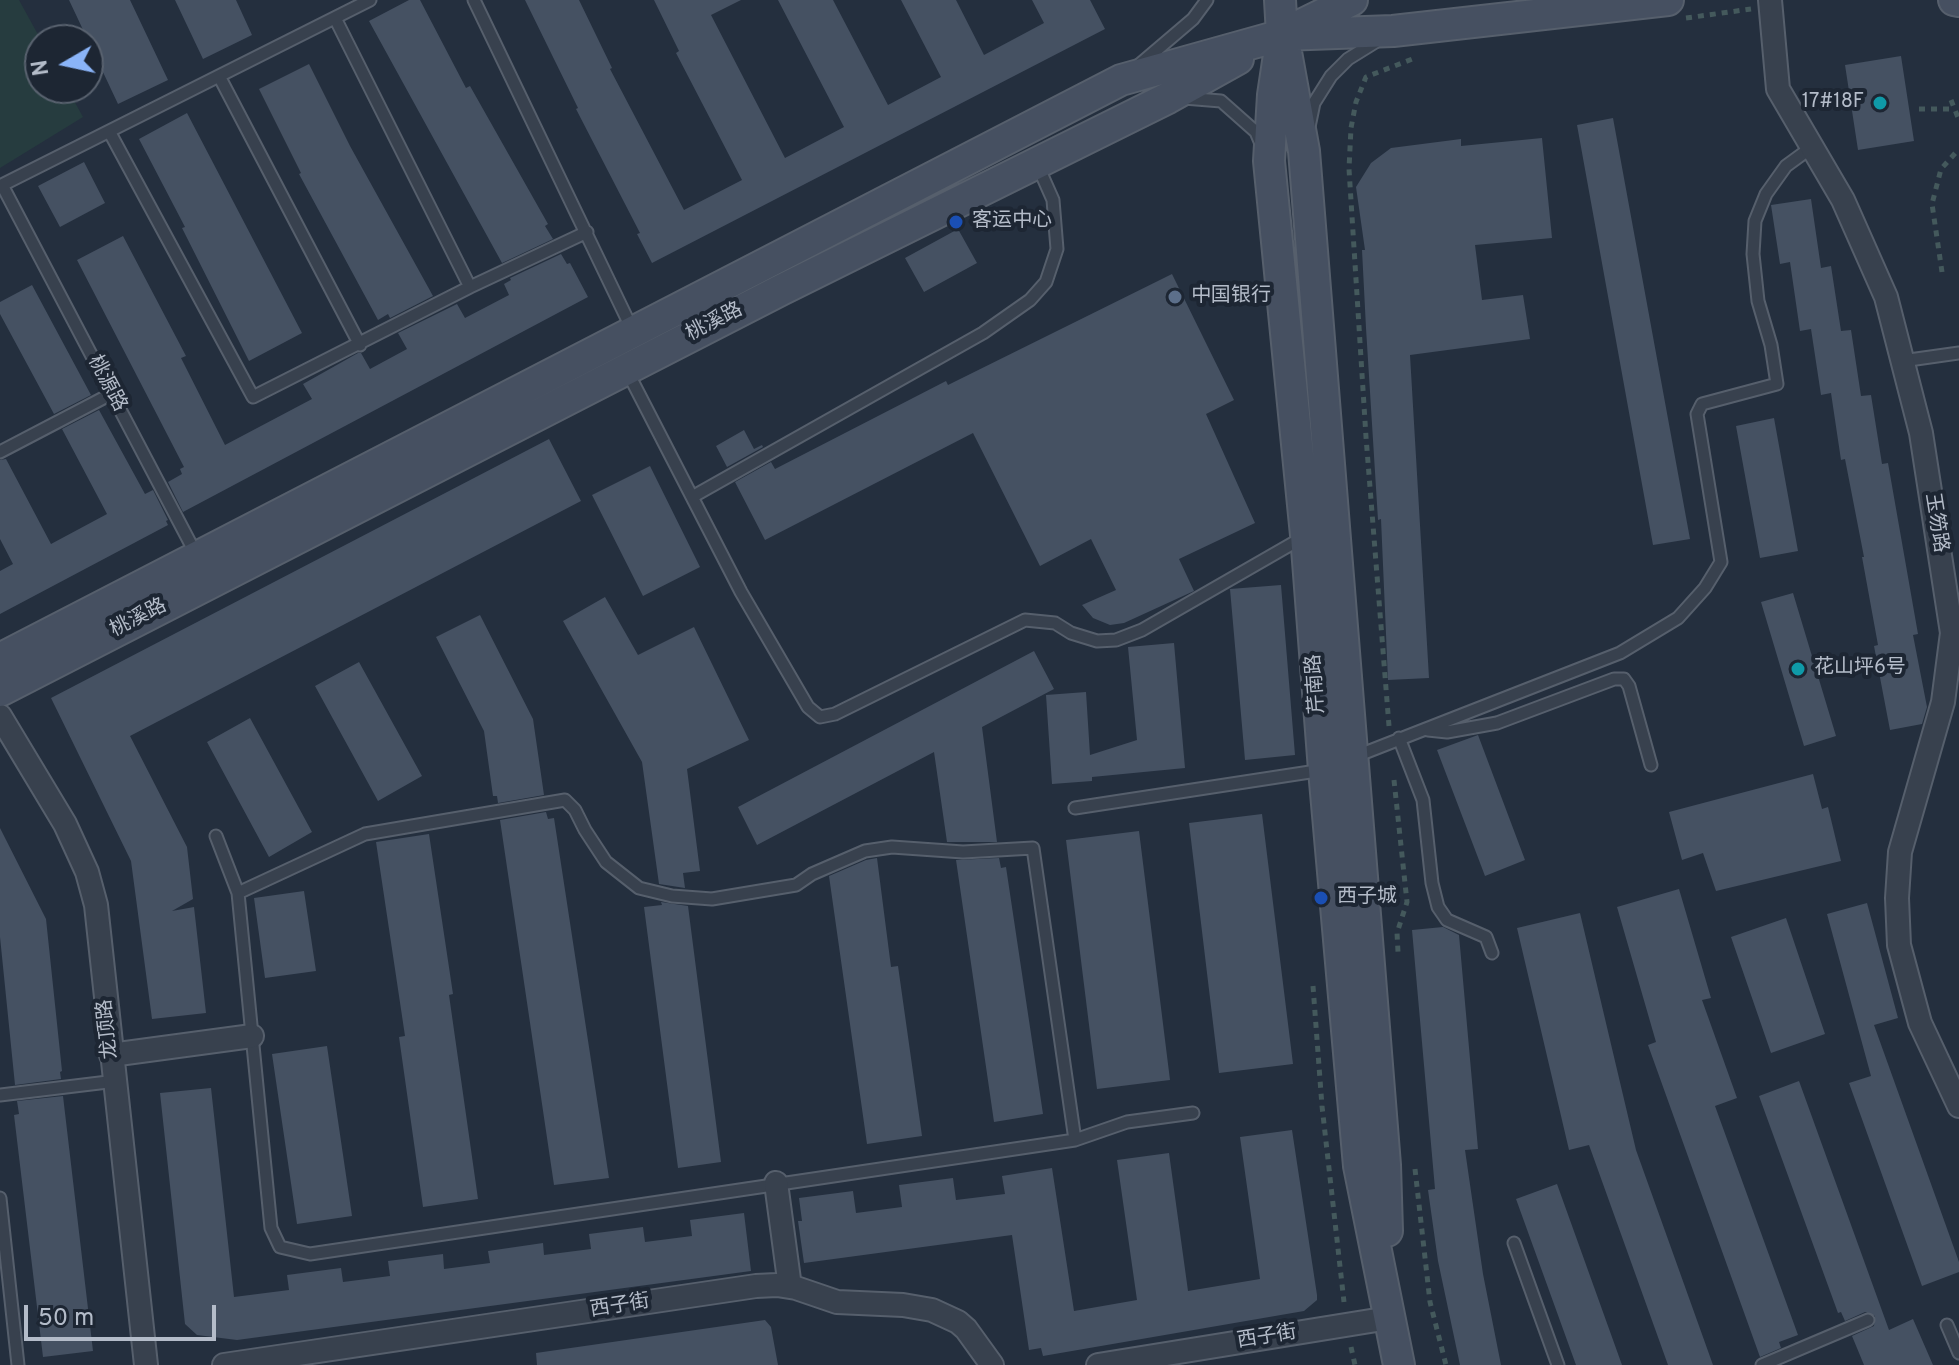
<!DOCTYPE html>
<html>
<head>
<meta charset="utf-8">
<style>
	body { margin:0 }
	#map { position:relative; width:1959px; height:1365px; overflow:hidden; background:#242f3e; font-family:Overpass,sans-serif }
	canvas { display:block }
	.north { position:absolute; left:24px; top:24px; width:80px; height:80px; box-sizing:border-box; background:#1d2633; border:2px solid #59626f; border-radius:50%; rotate:261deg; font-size:22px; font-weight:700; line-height:32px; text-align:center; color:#b4bcc9 }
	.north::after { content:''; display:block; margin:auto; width:28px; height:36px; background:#8ab4f8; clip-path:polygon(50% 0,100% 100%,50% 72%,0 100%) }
	.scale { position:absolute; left:24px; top:1305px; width:192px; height:36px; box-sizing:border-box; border:4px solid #b4bcc9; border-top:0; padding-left:10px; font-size:24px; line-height:28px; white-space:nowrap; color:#b4bcc9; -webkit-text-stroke:6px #1d2633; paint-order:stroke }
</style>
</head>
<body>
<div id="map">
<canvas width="1959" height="1365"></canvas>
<div class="north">N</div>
<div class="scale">50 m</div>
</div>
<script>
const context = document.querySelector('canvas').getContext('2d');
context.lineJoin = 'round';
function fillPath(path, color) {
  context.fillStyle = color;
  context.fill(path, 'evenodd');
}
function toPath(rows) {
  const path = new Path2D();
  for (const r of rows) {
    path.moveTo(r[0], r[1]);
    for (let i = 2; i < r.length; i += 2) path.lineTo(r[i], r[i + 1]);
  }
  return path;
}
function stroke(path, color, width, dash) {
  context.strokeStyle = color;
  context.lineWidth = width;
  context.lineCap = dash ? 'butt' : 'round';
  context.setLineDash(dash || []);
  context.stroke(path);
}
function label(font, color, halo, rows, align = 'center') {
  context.font = font + ' Overpass,"Noto Sans SC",sans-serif';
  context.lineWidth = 8;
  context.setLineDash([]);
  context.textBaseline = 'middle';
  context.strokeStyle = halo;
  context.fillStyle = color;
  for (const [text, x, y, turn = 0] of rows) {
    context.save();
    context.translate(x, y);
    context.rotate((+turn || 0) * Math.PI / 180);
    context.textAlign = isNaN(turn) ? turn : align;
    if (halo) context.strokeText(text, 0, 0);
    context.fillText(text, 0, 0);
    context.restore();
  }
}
const green = toPath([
	[0,0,19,0,41,40,40,88,67,88,83,117,0,168]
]);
const building = toPath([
	[69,0,130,0,168,80,118,104],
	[175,0,236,0,252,35,203,59],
	[409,0,420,0,466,88,470,86,548,224,545,226,553,239,502,263,369,21],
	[525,0,579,0,612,68,610,69,684,210,742,180,676,53,679,51,654,0,741,0,711,15,785,158,844,127,778,0,833,0,888,105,941,77,901,0,956,0,984,55,1044,23,1032,0,1090,0,1105,29,652,263,637,234,640,233,576,109,578,108],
	[1901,56,1914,141,1858,150,1845,65],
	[309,64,350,146,433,296,390,318,388,314,378,320,299,174,301,173,259,89],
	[187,113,302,333,249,361,182,228,185,227,139,139],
	[1613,118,1690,539,1653,545,1577,125],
	[1542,138,1552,238,1475,245,1482,300,1523,295,1530,339,1410,355,1429,678,1388,680,1381,519,1378,520,1366,328,1362,250,1365,250,1356,187,1371,163,1391,148,1461,139,1461,146],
	[84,162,105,203,60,227,38,186],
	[1811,199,1821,268,1831,266,1841,331,1851,330,1861,396,1871,395,1882,464,1888,463,1918,634,1913,635,1927,707,1922,724,1890,730,1874,646,1878,645,1862,557,1864,557,1845,459,1841,460,1831,393,1821,395,1811,329,1800,331,1790,262,1780,264,1771,205],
	[958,229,977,263,924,292,905,258],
	[123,236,186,356,181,358,225,445,312,399,303,384,358,353,361,353,370,369,407,349,398,333,457,304,465,318,509,295,504,284,511,280,510,278,561,254,567,264,570,263,588,297,183,512,168,482,182,474,180,469,184,467,77,260],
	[1172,274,1234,400,1206,414,1255,523,1179,559,1194,591,1124,623,1110,625,1093,618,1082,605,1116,590,1091,539,1040,566,973,433,765,540,735,482,771,462,775,469,946,381,948,385],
	[32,285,91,395,54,414,0,314,0,302],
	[99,410,145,494,153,490,168,520,166,521,168,525,0,614,0,571,13,564,0,539,0,460,6,459,51,544,107,514,62,429],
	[1774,418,1798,551,1760,558,1736,426],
	[744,430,754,449,762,445,763,447,727,467,716,446],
	[549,439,581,501,130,736,187,847,193,899,172,911,194,907,206,1013,152,1019,131,861,51,698],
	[650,466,700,567,643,596,592,495],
	[1281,585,1295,755,1245,760,1230,589],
	[1793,593,1836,736,1804,746,1761,602],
	[605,597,638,655,694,627,749,740,687,769,700,871,683,873,685,888,659,884,642,762,563,621],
	[480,615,533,719,544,795,498,803,497,796,493,796,484,731,436,637],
	[1174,643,1185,768,1092,777,1092,781,1052,784,1046,695,1086,692,1090,755,1137,740,1128,647],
	[1034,651,1054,689,982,727,997,842,947,842,934,752,757,845,738,807],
	[359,662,422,776,378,801,315,686],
	[250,718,312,832,269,857,207,742],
	[1478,735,1525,860,1485,876,1437,750],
	[1813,774,1822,809,1828,807,1841,861,1716,891,1703,853,1682,860,1669,812],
	[546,812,548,819,554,818,609,1178,554,1185,500,820],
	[1262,814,1293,1064,1219,1073,1189,823],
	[0,828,46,919,62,1071,60,1072,61,1079,15,1085,0,937],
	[1139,831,1170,1080,1097,1089,1066,840],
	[429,834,453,994,449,995,478,1199,423,1207,399,1037,405,1036,376,842],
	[877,858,891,967,898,966,922,1136,867,1144,829,876,866,860],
	[999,858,1001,868,1006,867,1043,1114,994,1122,956,860],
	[1679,889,1711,998,1702,1000,1737,1098,1715,1106,1798,1335,1779,1342,1781,1348,1760,1357,1648,1045,1656,1042,1617,907],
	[304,891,316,971,265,978,254,898],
	[661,902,688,906,721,1162,678,1168,644,907,662,905],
	[1867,903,1898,1018,1874,1025,1959,1262,1959,1272,1922,1286,1849,1083,1871,1076,1827,914],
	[1580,913,1636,1150,1713,1365,1668,1365,1589,1145,1569,1150,1517,928],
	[1786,918,1825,1034,1771,1053,1731,937],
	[1443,927,1459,935,1478,1149,1465,1150,1483,1274,1501,1365,1460,1365,1438,1261,1428,1190,1435,1189,1412,930],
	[327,1046,352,1216,297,1224,272,1054],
	[1799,1081,1889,1330,1913,1319,1933,1365,1864,1365,1852,1336,1874,1326,1875,1316,1865,1312,1845,1321,1841,1312,1838,1313,1759,1096],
	[211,1088,234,1297,289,1290,287,1275,341,1268,343,1282,390,1276,388,1261,443,1254,444,1269,490,1263,488,1251,543,1243,544,1255,591,1249,589,1234,643,1227,645,1242,692,1236,690,1220,744,1213,751,1271,237,1340,197,1335,185,1324,160,1093],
	[63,1096,93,1351,43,1357,14,1115,19,1114,17,1101],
	[1292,1130,1317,1295,1317,1300,1304,1311,1043,1356,1041,1348,1029,1350,1012,1235,804,1263,798,1221,802,1221,799,1198,853,1191,856,1213,902,1207,899,1185,953,1178,956,1200,1005,1194,1002,1176,1052,1168,1074,1311,1137,1300,1117,1160,1169,1153,1188,1291,1260,1279,1240,1137],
	[1557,1184,1622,1365,1576,1365,1516,1199],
	[765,1320,771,1327,778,1365,537,1365,536,1353]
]);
const path = toPath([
	[1686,18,1751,9],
	[1951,100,1959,120],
	[1919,109,1955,109],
	[1942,272,1932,204,1941,169,1959,149],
	[1389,726,1366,437,1349,169,1351,128,1356,102,1366,77,1415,58],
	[1394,780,1407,902,1397,933,1398,952],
	[1313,986,1322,1106,1344,1302],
	[1415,1169,1430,1302,1446,1365],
	[1351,1347,1355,1365]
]);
const lane = toPath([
	[474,0,632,329],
	[335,18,470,287],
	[1139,65,1193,19,1207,0],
	[219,76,360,345],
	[1184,98,1221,101,1256,132,1262,146],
	[1309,127,1314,103,1331,76,1348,59,1377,41],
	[109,131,253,397,470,287,587,232],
	[1902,361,1959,353],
	[626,369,741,592,808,707,820,717,835,714,1025,620,1055,623,1071,633,1097,641,1116,640,1142,630,1302,538],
	[0,452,111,394],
	[692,497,983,333,1030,300,1046,282,1057,249,1053,200,1037,164],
	[197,556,2,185,370,0],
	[1428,730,1447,732,1497,723,1614,679,1624,679,1629,686,1651,765],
	[1399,738,1423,800,1432,883,1438,907,1447,920,1486,937,1492,953],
	[1354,757,1620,653,1678,618,1705,588,1721,562,1697,414,1702,404,1777,384,1771,345,1758,301,1753,254,1755,221,1766,194,1786,166,1812,147],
	[1075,808,1323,770],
	[216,836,238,893,271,1228,280,1247,310,1254,1075,1140,1127,1122,1193,1113],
	[238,893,365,834,565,800,575,810,585,830,606,862,639,888,672,896,712,899,796,885,812,874,865,851,892,847,963,852,1033,848,1075,1140],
	[0,1095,116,1081],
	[0,1198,18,1365],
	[1514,1243,1558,1365],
	[1947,1325,1959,1353],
	[1762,1365,1868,1320]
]);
const street = toPath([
	[1770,0,1778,89,1843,200,1886,297,1921,433,1952,633,1943,702,1900,852,1897,898,1899,945,1920,1023,1959,1106],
	[0,716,65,824,87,872,96,905,146,1365],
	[111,1055,252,1036],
	[776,1183,790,1287],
	[224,1365,756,1286,777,1285,796,1288,837,1302,903,1305,932,1310,958,1322,966,1329,992,1365],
	[1098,1365,1389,1318]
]);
const secondary = toPath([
	[1280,0,1282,35,1273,95,1269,161,1306,535,1324,770,1359,1166,1399,1365],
	[1954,0,1959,1],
	[1291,30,1352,0],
	[1286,52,1304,151,1385,1165,1387,1231],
	[0,659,1121,80,1282,35,1393,31,1668,0],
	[0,691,781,290,1168,98,1238,59]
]);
const markers = [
	[1880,103,8,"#0f9aa8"],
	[956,222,8,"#1a4fb4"],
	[1175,297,8,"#5c6f8a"],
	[1798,669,8,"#0f9aa8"],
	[1321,898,8,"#1a4fb4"]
];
const poiNames = [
	["17#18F",1864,103,"right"],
	["客运中心",972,222],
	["中国银行",1191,297],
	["花山坪6号",1814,669],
	["西子城",1337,898]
];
const streetNames = [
	["桃溪路",715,323,-27],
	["桃源路",106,384,62],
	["玉笏路",1935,523,81],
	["桃溪路",139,619,-27],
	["芹南路",1317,684,-94],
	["龙顶路",109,1029,-96],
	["西子街",620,1307,-9],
	["西子街",1267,1338,-9]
];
fillPath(green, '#263c3f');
fillPath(building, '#455162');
stroke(lane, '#565f6c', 15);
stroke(street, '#565f6c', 26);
stroke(secondary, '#565f6c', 34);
stroke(path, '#44595c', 5, [6, 6]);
stroke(lane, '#38414e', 11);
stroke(street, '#38414e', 22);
stroke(secondary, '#465061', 30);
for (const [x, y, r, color] of markers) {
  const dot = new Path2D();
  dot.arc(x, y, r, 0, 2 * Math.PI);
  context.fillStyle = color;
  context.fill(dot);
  stroke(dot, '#1d2633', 3);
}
label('20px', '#b4bcc9', '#1d2633', poiNames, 'left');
label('20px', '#b4bcc9', '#1d2633', streetNames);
</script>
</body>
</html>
